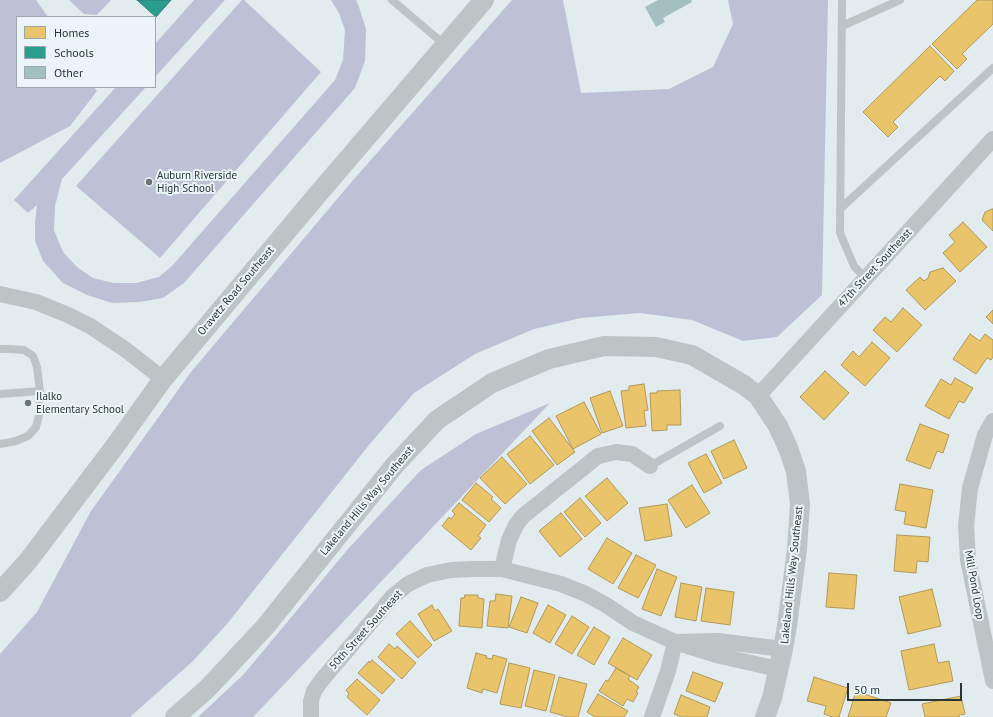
<!DOCTYPE html>
<html>
<head>
<meta charset="utf-8">
<style>
	body { margin:0 }
	#map { position:relative; width:993px; height:717px; overflow:hidden; background:#e2ebee; font-family:"PT Sans",sans-serif }
	canvas { display:block }
	.legend { position:absolute; left:16px; top:16px; width:140px; height:72px; box-sizing:border-box; background:#ebf5f9; border:1px solid #9ea9ab; margin:0; padding:5px 7px; list-style:none; font-size:12px; color:#2a3737 }
	.legend li { display:flex; align-items:center; gap:8px; height:20px }
	.legend b { width:20px; border:1px solid #9ea9ab }
	.scale { position:absolute; left:847px; top:683px; width:115px; height:18px; box-sizing:border-box; border:2px solid #2a3737; border-top:0; padding-left:5px; font-size:12px; line-height:14px; white-space:nowrap; color:#2a3737; -webkit-text-stroke:3px #ebf5f9; paint-order:stroke }
</style>
</head>
<body>
<div id="map">
<canvas width="993" height="717"></canvas>
<ul class="legend">
<li><b style="height:11px;background:#e9c46a"></b>Homes</li>
<li><b style="height:11px;background:#2a9d8f"></b>Schools</li>
<li><b style="height:11px;background:#a4bfc0"></b>Other</li>
</ul>
<div class="scale">50 m</div>
</div>
<script>
const context = document.querySelector('canvas').getContext('2d');
context.lineJoin = 'round';
function fillPath(path, color) {
  context.fillStyle = color;
  context.fill(path, 'evenodd');
}
function toPath(rows) {
  const path = new Path2D();
  for (const r of rows) {
    path.moveTo(r[0], r[1]);
    for (let i = 2; i < r.length; i += 2) path.lineTo(r[i], r[i + 1]);
  }
  return path;
}
function stroke(path, color, width, dash) {
  context.strokeStyle = color;
  context.lineWidth = width;
  context.lineCap = dash ? 'butt' : 'round';
  context.setLineDash(dash || []);
  context.stroke(path);
}
function label(font, color, halo, rows, align = 'center') {
  context.font = font + ' "PT Sans",sans-serif';
  context.lineWidth = 4;
  context.setLineDash([]);
  context.textBaseline = 'middle';
  context.strokeStyle = halo;
  context.fillStyle = color;
  for (const [text, x, y, turn = 0] of rows) {
    context.save();
    context.translate(x, y);
    context.rotate((+turn || 0) * Math.PI / 180);
    context.textAlign = isNaN(turn) ? turn : align;
    if (halo) context.strokeText(text, 0, 0);
    context.fillText(text, 0, 0);
    context.restore();
  }
}
const green = toPath([
	[0,0,36,0,48,17,17,17,17,87,94,87,97,91,70,126,0,163],
	[69,0,111,0,97,15,84,14],
	[194,0,225,0,155,77,155,44],
	[242,0,244,0,321,72,160,258,76,186],
	[331,0,356,0,359,7,366,29,365,61,355,88,184,283,163,298,139,302,112,303,87,295,63,283,43,261,35,241,35,223,37,205,28,213,14,200,116,87,146,87,62,179,55,206,54,230,63,252,77,267,93,278,114,283,136,283,159,277,172,266,335,80,343,60,345,30,339,13],
	[512,0,563,0,581,93,669,89,713,67,733,24,728,0,828,0,822,295,777,337,743,341,692,320,640,313,581,318,534,329,475,354,414,393,369,445,227,624,192,662,130,717,0,717,0,654,37,612,91,511,191,372,354,179],
	[550,403,257,713,253,717,198,717,244,674,348,549,421,470,476,434]
]);
const homes = toPath([
	[977,0,993,0,993,24,962,54,967,59,957,69,932,44,977,0],
	[930,46,954,71,945,81,940,76,893,122,898,127,888,137,863,112,930,46],
	[992,209,993,209,993,231,982,220,985,212,992,209],
	[963,222,987,247,960,272,943,253,955,242,949,235,963,222],
	[943,268,956,281,925,310,906,290,920,277,924,281,928,278,930,272,943,268],
	[903,308,922,325,897,352,873,330,885,317,891,322,903,308],
	[993,310,993,324,986,317,993,310],
	[970,334,980,341,985,334,993,340,993,357,991,360,987,358,976,374,953,359,970,334],
	[872,342,890,358,865,386,841,365,853,351,859,357,872,342],
	[825,371,849,393,824,420,800,397,825,371],
	[955,378,973,388,964,403,959,401,949,419,925,406,941,379,951,385,955,378],
	[644,384,648,410,644,411,646,426,626,428,621,391,629,390,629,386,644,384],
	[680,390,681,425,667,425,667,430,652,431,650,393,657,393,657,391,680,390],
	[610,391,623,426,602,433,590,398,610,391],
	[584,402,601,434,573,449,556,416,584,402],
	[549,418,575,452,557,465,532,431,549,418],
	[920,424,949,435,943,453,937,451,930,469,906,460,920,424],
	[530,436,554,465,530,484,507,454,530,436],
	[734,440,747,468,724,479,711,451,734,440],
	[706,454,722,483,704,493,688,463,706,454],
	[502,457,527,484,505,504,480,478,502,457],
	[607,478,628,503,607,521,585,496,607,478],
	[476,483,493,497,491,499,501,508,489,522,462,500,476,483],
	[900,484,933,490,926,528,904,524,906,512,895,510,900,484],
	[692,485,710,513,686,528,668,500,692,485],
	[580,498,601,523,585,537,564,512,580,498],
	[459,503,486,525,478,536,481,538,471,550,442,526,449,517,451,519,455,514,452,511,459,503],
	[667,504,672,536,645,541,639,508,667,504],
	[561,513,582,539,560,557,539,531,561,513],
	[897,535,930,537,928,562,917,561,916,573,894,571,897,535],
	[607,538,632,553,613,584,588,569,607,538],
	[636,555,656,565,638,598,618,588,636,555],
	[657,569,677,577,661,616,642,609,657,569],
	[829,573,857,575,854,609,826,607,829,573],
	[681,583,702,587,696,621,675,617,681,583],
	[706,588,734,592,730,625,701,621,706,588],
	[932,589,941,626,908,634,899,597,932,589],
	[496,594,512,596,508,628,487,626,490,601,495,601,496,594],
	[465,595,478,595,478,598,484,599,482,628,459,626,461,598,464,598,465,595],
	[521,597,538,603,527,633,509,627,521,597],
	[432,605,435,611,438,609,452,631,434,641,418,614,432,605],
	[548,605,566,615,550,643,533,633,548,605],
	[572,616,589,627,572,654,555,644,572,616],
	[410,621,432,645,418,658,396,634,410,621],
	[594,627,610,637,594,665,577,655,594,627],
	[623,638,652,655,637,680,608,663,623,638],
	[389,644,395,649,397,646,416,663,402,679,378,657,389,644],
	[934,644,938,663,949,661,953,681,909,690,901,651,934,644],
	[476,653,487,656,486,658,492,659,493,655,507,659,497,693,483,689,482,693,467,688,476,653],
	[372,660,395,680,382,694,358,673,369,661,370,663,372,660],
	[509,663,530,668,521,708,500,704,509,663],
	[616,668,630,676,628,679,639,687,636,692,638,693,633,702,627,699,623,706,599,691,606,680,608,681,616,668],
	[534,670,555,675,546,711,525,706,534,670],
	[693,672,723,683,715,702,686,691,693,672],
	[559,677,587,684,578,717,568,717,550,712,559,677],
	[814,677,848,688,839,717,832,717,824,714,826,706,807,701,814,677],
	[357,679,380,700,367,715,347,697,349,694,346,690,357,679],
	[856,691,891,703,886,717,848,717,856,691],
	[598,694,628,711,624,717,595,717,587,712,598,694],
	[681,695,710,707,707,717,682,717,674,714,681,695],
	[961,696,965,714,959,715,959,717,925,717,922,704,961,696]
]);
const schools = toPath([
	[137,0,171,0,156,17,137,0]
]);
const building = toPath([
	[658,0,691,0,692,2,663,18,665,22,656,27,645,7]
]);
const service = toPath([
	[392,0,445,45],
	[842,0,840,233,854,266,865,278],
	[842,26,900,0],
	[840,209,993,68],
	[0,349,10,349,24,350,33,356,37,367,40,391,39,415,36,427,28,436,16,441,0,444],
	[0,394,40,391],
	[650,466,720,426]
]);
const minor = toPath([
	[0,294,36,302,68,315,90,326,126,350,163,379],
	[758,396,993,139],
	[993,421,985,435,970,488,966,526,968,560,993,681],
	[502,569,509,540,516,525,523,516,598,456,616,452,632,454,650,466],
	[778,669,720,656,675,642,718,641,783,649],
	[311,717,311,701,314,691,321,681,393,596,408,584,427,575,451,570,472,569,502,569,561,584,586,594,606,605,633,623,675,642,668,671,652,717]
]);
const tertiary = toPath([
	[0,592,28,561,115,446,163,379,312,201,484,0],
	[175,717,207,689,265,627,394,466,437,420,492,383,549,359,604,346,656,347,692,355,744,385,758,396,778,426,788,448,796,471,800,504,797,549,787,626,783,649,772,698,765,717]
]);
const markers = [
	[149,182,4,"#6a7677"],
	[28,403,4,"#6a7677"]
];
const poiNames = [
	["Auburn Riverside",157,176],
	["High School",157,189],
	["Ilalko",36,397],
	["Elementary School",36,410]
];
const streetNames = [
	["47th Street Southeast",875,268,-47],
	["Oravetz Road Southeast",236,291,-50],
	["Lakeland Hills Way Southeast",367,501,-50],
	["Lakeland Hills Way Southeast",792,575,-84],
	["Mill Pond Loop",974,585,80],
	["50th Street Southeast",366,630,-48]
];
fillPath(green, '#bec1d5');
fillPath(homes, '#e9c46a');
stroke(homes, '#b09a5b', 1);
fillPath(schools, '#2a9d8f');
stroke(schools, '#2a7e75', 1);
fillPath(building, '#a4bfc0');
stroke(service, '#bcc5c6', 8);
stroke(minor, '#bcc5c6', 16);
stroke(tertiary, '#bcc5c6', 20);
for (const [x, y, r, color] of markers) {
  const dot = new Path2D();
  dot.arc(x, y, r, 0, 2 * Math.PI);
  context.fillStyle = color;
  context.fill(dot);
  stroke(dot, '#ebf5f9', 1.5);
}
label('11px', '#2a3737', '#ebf5f9', poiNames, 'left');
label('11px', '#2a3737', '#ebf5f9', streetNames);
</script>
</body>
</html>
